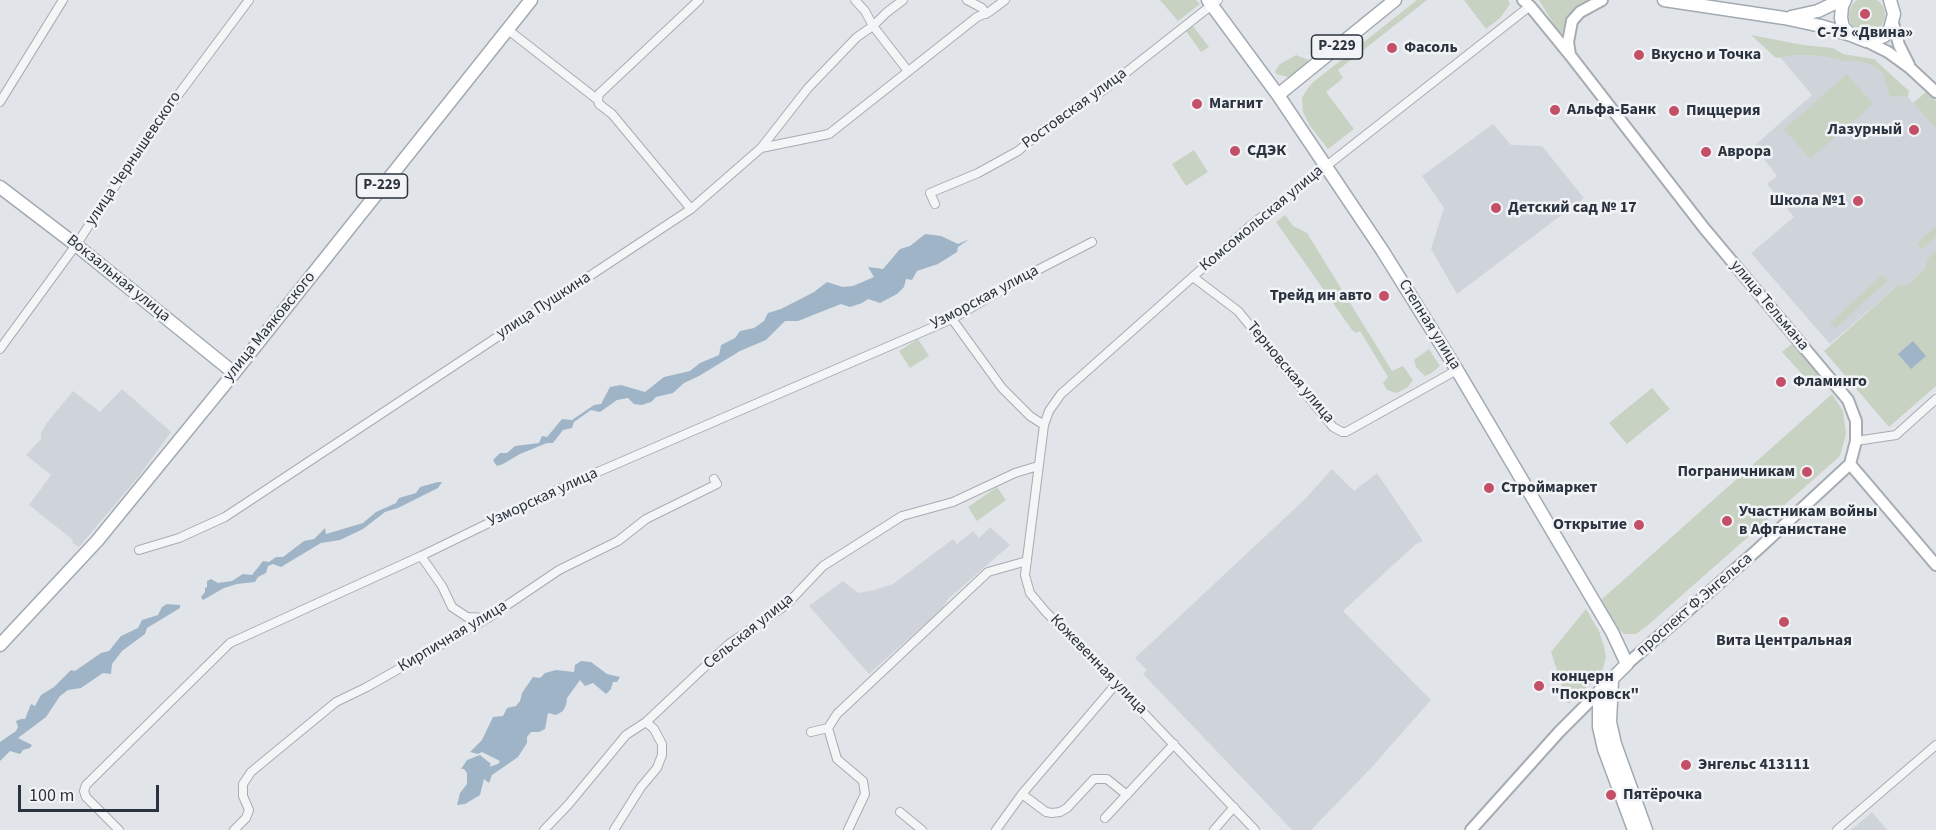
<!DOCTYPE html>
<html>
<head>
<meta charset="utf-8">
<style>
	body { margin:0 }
	#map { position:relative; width:1936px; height:830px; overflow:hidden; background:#e1e5e9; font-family:"Source Sans 3",sans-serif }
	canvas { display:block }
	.scale { position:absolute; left:18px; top:785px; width:141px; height:27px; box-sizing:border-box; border:3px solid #2b333f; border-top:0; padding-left:8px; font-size:18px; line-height:21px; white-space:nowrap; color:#2b333f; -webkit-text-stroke:4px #f1f3f6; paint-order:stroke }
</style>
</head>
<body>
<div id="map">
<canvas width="1936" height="830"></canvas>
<div class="scale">100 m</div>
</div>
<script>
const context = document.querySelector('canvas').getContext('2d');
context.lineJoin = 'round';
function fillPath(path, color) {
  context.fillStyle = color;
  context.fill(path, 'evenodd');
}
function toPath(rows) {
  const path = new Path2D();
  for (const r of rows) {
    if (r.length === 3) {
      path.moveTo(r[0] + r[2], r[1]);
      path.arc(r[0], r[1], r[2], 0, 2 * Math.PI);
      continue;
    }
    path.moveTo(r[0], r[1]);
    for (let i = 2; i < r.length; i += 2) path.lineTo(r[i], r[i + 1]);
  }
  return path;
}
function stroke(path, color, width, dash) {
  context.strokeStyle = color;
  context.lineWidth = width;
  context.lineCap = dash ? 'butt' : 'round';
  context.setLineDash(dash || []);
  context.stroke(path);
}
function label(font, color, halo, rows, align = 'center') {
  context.font = font + ' "Source Sans 3",sans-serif';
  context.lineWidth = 5;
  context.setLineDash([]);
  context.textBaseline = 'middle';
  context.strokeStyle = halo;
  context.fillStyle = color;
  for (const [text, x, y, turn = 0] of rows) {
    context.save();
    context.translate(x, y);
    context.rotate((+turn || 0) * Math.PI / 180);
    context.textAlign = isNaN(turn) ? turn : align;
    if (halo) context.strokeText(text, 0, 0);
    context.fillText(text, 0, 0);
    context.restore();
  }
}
const built = toPath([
	[1795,55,1822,56,1842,61,1858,61,1874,66,1883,73,1889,96,1908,97,1936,129,1936,250,1927,259,1925,268,1908,285,1898,285,1830,344,1751,253,1794,217,1767,184,1777,176,1754,146,1812,95,1780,57],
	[1493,124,1511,145,1542,146,1584,198,1457,294,1431,249,1444,208,1422,176],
	[122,389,171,432,139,476,79,547,72,543,73,540,29,505,51,475,26,455,41,439,41,433,46,424,73,391,100,412],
	[1332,469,1354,491,1377,473,1423,541,1416,544,1343,611,1431,700,1371,768,1311,830,1292,830,1143,674,1147,670,1135,658,1304,500],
	[990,527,1010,545,948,599,941,610,869,674,809,606,843,581,858,593,875,590,893,584,953,539,957,544,973,531,979,538],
	[1872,812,1887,830,1851,830]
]);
const green = toPath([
	[1867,15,18],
	[1160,0,1196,0,1200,4,1178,21],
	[1417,0,1427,0,1338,70,1343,78,1326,92,1354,129,1328,149,1310,126,1303,112,1302,98,1306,91,1312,83],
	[1464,0,1508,0,1510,4,1500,18,1486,29],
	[1539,0,1591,0,1571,14,1565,24,1561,36],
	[1193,26,1209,47,1201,52,1186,31],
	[1751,35,1803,45,1833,48,1843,54,1874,59,1909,91,1908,97,1889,96,1883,73,1874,66,1858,61,1842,61,1822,56,1795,55,1776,58],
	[1296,55,1314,62,1297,75,1288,77,1276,74,1275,71,1280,64],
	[1847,74,1873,104,1810,159,1784,129],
	[1926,92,1936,101,1936,129,1913,103],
	[1194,150,1208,172,1186,186,1172,164],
	[1285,215,1293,226,1307,233,1392,371,1403,366,1413,380,1407,388,1396,393,1387,390,1383,383,1388,377,1360,331,1356,333,1352,330,1276,222],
	[1936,226,1936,237,1922,249,1917,243],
	[1936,250,1936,386,1889,427,1824,351,1898,285,1908,285,1925,268,1927,259],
	[1882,275,1888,280,1835,329,1830,323],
	[918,339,929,356,910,368,899,351],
	[1793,343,1820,375,1810,383,1782,352],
	[1429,349,1440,366,1430,374,1425,376,1416,367,1414,360],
	[1652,388,1670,409,1627,444,1609,423],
	[1832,394,1843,411,1846,434,1840,456,1647,626,1636,634,1624,634,1616,627,1601,600],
	[997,487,1006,500,977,521,968,507],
	[1586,609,1599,631,1604,646,1606,657,1603,668,1597,678,1568,704,1551,652]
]);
const water = toPath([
	[925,234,941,236,958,244,969,239,958,247,957,252,938,264,917,271,912,280,906,279,904,287,897,294,880,303,868,299,862,303,850,307,841,304,798,321,785,321,766,340,740,351,699,376,684,383,673,393,656,397,651,402,642,405,634,404,628,398,617,400,600,412,591,410,574,422,572,428,563,430,553,443,547,443,520,454,503,464,497,466,494,462,493,460,500,453,507,453,515,446,539,443,542,436,547,437,562,419,572,420,594,405,601,404,610,387,621,385,645,392,664,377,690,371,700,363,719,355,721,345,735,338,740,331,754,328,764,321,768,313,781,309,814,292,827,282,843,287,853,286,874,277,868,267,883,269,900,249,910,246],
	[1913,341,1926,356,1911,369,1898,354],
	[438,482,442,482,438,488,398,508,385,512,363,529,340,540,321,543,281,567,273,564,268,566,266,573,258,577,255,582,237,584,224,588,203,600,201,597,205,592,205,588,207,587,207,581,211,579,218,583,232,581,243,574,252,575,263,561,269,562,276,557,283,557,304,541,314,539,325,528,326,534,363,523,376,512,396,503,399,498,416,493,420,487],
	[167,604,180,605,180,608,147,628,145,634,122,651,112,664,111,674,103,673,81,688,68,690,60,696,46,717,18,738,32,745,30,748,23,750,20,754,10,751,0,761,0,742,16,731,18,727,16,721,21,719,25,719,31,704,35,706,41,695,54,687,71,670,75,671,101,653,109,651,121,636,138,628,142,620,158,615,162,607],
	[581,661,591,662,607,674,620,677,617,682,613,682,611,689,606,694,593,683,585,686,580,680,567,698,566,705,563,711,556,715,548,713,545,729,539,732,531,732,527,737,527,743,518,757,492,775,489,783,484,779,480,795,465,804,457,805,460,793,467,784,467,773,464,769,461,769,467,760,480,755,491,764,489,767,498,764,500,761,482,752,478,754,470,752,482,740,493,717,503,716,507,708,516,706,520,701,522,693,533,677,540,678,545,673,556,670,574,672,575,665]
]);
const street = toPath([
	[855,0,865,11,873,26,908,71],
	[967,0,982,8,986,14],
	[507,29,598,100],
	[0,102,63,0],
	[761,148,829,134,977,17,989,12,1005,0],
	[935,204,930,193,978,173,1018,151,1043,130,1105,89,1218,0],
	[691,209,612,114,599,104,598,100,599,94,699,0],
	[1193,277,1238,311,1333,427,1342,432,1346,432,1457,370],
	[952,319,1002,388,1030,416,1044,425],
	[0,349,76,245,152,130,249,0],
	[1856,441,1896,435,1936,399],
	[139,550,179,538,225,517,691,209,761,148,808,88,857,37,873,26,886,13,903,0],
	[421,556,442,586,452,607,467,617,487,618],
	[828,728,837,714,988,572,1027,561],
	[811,732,828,728,837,759,863,781,865,794,848,830],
	[1022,794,1046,812,1052,813,1060,812,1067,808,1094,779,1107,779,1127,795],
	[900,812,922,830],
	[1105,818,1174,744],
	[119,830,86,797,84,791,86,785,230,643,421,556,563,487,952,319,1024,277,1092,242],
	[234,830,246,818,249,810,243,796,243,784,251,772,336,702,367,687,488,618,559,570,618,541,646,519,717,484,714,479],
	[544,830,568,805,626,735,646,722,729,644,786,605,823,566,902,516,953,502,1015,473,1038,466],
	[614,830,641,787,657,768,662,755,662,744,654,729,646,722],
	[996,830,1022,794,1116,684],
	[1214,830,1234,807],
	[1255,830,1116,684,1045,611,1030,593,1025,575,1044,425,1049,411,1061,394,1250,226,1530,6],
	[1837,830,1936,745]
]);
const secondary = toPath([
	[1523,0,1530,6,1570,55,1704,228,1848,400,1856,421,1856,441,1850,464,1936,565],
	[1893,23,1899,45,1909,65],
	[1866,41,1888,52,1910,68,1936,92],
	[1570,55,1568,42,1572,21,1580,12,1602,0],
	[1627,664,1756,551,1850,464],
	[1471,830,1559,732,1599,692]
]);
const primary = toPath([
	[1208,0,1278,95,1382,250,1457,370,1612,632,1627,664,1599,692,1599,727,1604,749,1634,830],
	[1664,0,1784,18,1821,26,1851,35],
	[1845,0,1842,6,1841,18,1843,27,1851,35,1866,41,1875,40,1884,36,1890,29,1894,14,1890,0],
	[1791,17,1818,11,1841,0],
	[1278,95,1395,0],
	[0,187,76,245,234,373],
	[0,645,97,541,234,373,531,0],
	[1612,680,1610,722,1615,744,1646,830]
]);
const markers = [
	[1865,14,6,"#c45068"],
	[1392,48,6,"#c45068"],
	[1639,55,6,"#c45068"],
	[1197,104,6,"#c45068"],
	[1555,110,6,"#c45068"],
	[1674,111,6,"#c45068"],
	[1914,130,6,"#c45068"],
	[1235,151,6,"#c45068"],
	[1706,152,6,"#c45068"],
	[1858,201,6,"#c45068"],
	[1496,208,6,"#c45068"],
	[1384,296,6,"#c45068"],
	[1781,382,6,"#c45068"],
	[1807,472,6,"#c45068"],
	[1489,488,6,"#c45068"],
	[1727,521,6,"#c45068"],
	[1639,525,6,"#c45068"],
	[1784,622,6,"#c45068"],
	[1539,686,6,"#c45068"],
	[1686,765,6,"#c45068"],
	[1611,795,6,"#c45068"]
];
const shields = [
	[1337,47,51],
	[382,186,51]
];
const shieldNames = [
	["Р-229",1337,47],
	["Р-229",382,186]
];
const poiNames = [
	["С-75 «Двина»",1865,33,"center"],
	["Фасоль",1404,48],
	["Вкусно и Точка",1651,55],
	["Магнит",1209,104],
	["Альфа-Банк",1567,110],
	["Пиццерия",1686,111],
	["Лазурный",1902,130,"right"],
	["СДЭК",1247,151],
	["Аврора",1718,152],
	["Школа №1",1846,201,"right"],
	["Детский сад № 17",1508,208],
	["Трейд ин авто",1372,296,"right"],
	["Фламинго",1793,382],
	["Пограничникам",1795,472,"right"],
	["Строймаркет",1501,488],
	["Участникам войны",1739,512],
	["в Афганистане",1739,530],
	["Открытие",1627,525,"right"],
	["Вита Центральная",1784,641,"center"],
	["концерн",1551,677],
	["\"Покровск\"",1551,695],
	["Энгельс 413111",1698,765],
	["Пятёрочка",1623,795]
];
const streetNames = [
	["Ростовская улица",1075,109,-36],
	["улица Чернышевского",134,159,-56],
	["Комсомольская улица",1262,219,-40],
	["Вокзальная улица",118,279,39],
	["Узморская улица",985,298,-28],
	["улица Пушкина",544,306,-33],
	["улица Тельмана",1769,306,50],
	["Степная улица",1429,325,58],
	["улица Маяковского",270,327,-51],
	["Терновская улица",1290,373,50],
	["Узморская улица",543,498,-25],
	["проспект Ф.Энгельса",1695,605,-41],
	["Сельская улица",749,632,-39],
	["Кирпичная улица",453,637,-31],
	["Кожевенная улица",1098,665,46]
];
fillPath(built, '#cfd4da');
fillPath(green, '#c8d2c3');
fillPath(water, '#9fb4c6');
stroke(street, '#a7acb3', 10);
stroke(secondary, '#a7acb3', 14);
stroke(primary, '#a1aab3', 15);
stroke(street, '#f4f5f7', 8);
stroke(secondary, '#fff', 10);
stroke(primary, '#fff', 12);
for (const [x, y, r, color] of markers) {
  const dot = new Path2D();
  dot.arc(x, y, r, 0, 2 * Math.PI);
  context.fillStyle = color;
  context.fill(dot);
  stroke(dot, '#f1f3f6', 2);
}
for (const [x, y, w] of shields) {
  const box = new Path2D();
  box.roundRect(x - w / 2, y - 12, w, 24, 4.5);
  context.fillStyle = '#f1f3f6';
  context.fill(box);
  stroke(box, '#2b333f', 1.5);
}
label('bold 15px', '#2b333f', null, shieldNames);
label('bold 16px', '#2b333f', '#f1f3f6', poiNames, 'left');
label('16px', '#2b333f', '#f1f3f6', streetNames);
</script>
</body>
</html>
